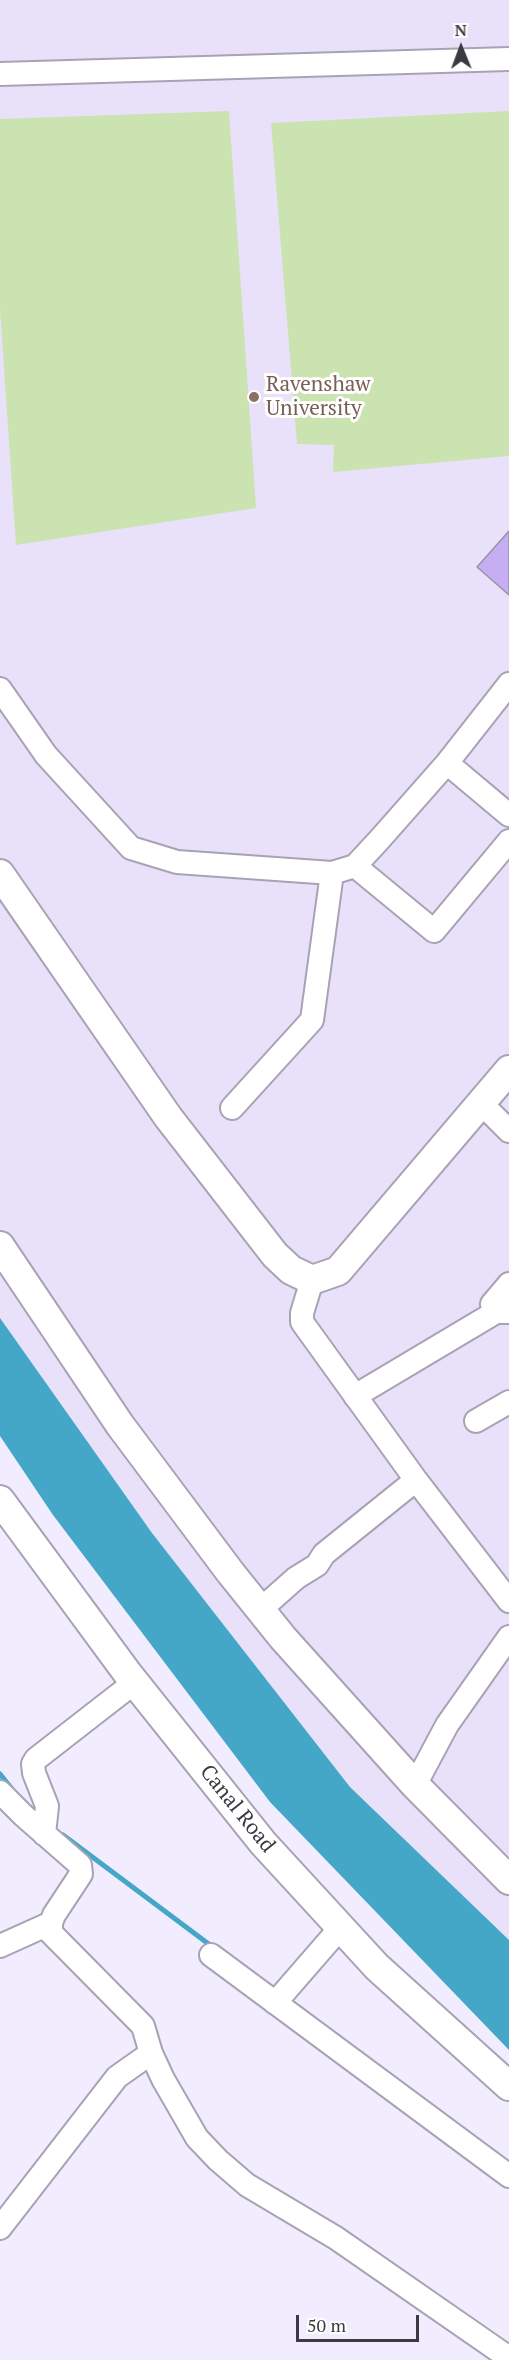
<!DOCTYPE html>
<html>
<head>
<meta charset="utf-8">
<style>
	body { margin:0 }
	#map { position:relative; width:509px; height:2360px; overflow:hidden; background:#f1ecfe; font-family:"PT Serif",serif }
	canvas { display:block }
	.north { position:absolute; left:431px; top:18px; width:60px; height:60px; -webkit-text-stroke:4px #fff; paint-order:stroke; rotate:359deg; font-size:16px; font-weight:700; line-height:24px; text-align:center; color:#3c3a41 }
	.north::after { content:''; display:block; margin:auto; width:21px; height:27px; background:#3c3a41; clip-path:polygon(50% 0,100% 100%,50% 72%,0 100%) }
	.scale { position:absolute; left:296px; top:2315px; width:123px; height:27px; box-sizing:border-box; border:3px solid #3c3a41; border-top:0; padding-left:8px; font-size:18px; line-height:21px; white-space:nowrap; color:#3c3a41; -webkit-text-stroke:4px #fff; paint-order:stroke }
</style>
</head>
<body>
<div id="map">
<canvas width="509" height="2360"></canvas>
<div class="north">N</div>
<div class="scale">50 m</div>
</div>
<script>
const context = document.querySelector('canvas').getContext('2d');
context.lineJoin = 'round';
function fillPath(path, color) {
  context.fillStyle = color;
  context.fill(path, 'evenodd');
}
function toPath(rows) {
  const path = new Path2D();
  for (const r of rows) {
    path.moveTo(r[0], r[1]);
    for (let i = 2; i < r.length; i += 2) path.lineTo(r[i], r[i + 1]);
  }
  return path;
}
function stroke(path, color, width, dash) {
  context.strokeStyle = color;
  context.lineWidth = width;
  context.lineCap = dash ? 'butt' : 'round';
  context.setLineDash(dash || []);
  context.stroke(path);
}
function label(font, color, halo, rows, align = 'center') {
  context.font = font + ' "PT Serif",serif';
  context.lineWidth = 6;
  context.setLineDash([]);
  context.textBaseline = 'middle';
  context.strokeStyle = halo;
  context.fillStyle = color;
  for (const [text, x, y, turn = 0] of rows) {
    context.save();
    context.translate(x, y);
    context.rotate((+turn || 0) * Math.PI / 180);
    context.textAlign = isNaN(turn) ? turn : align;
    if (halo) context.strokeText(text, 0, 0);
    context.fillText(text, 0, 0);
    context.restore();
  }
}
const built = toPath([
	[0,0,509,0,509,1940,350,1787,152,1533,0,1318]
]);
const green = toPath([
	[229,111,256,508,16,545,0,309,0,119],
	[509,111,509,456,333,472,334,445,297,444,271,123]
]);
const water = toPath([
	[0,1318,152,1533,350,1787,509,1940,509,2050,270,1802,53,1515,0,1436]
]);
const stream = toPath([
	[0,1774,12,1789],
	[63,1835,214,1948]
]);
const building = toPath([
	[509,531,509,595,477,567,509,531]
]);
const minor = toPath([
	[0,74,509,59],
	[0,689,46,755,131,848,177,862,332,873,355,866,380,839,447,763,509,684],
	[447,763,509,815],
	[355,866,434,931,509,841],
	[481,1103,509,1131],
	[232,1108,312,1020,332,873],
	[312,1280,302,1313,302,1322,416,1480,509,1601],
	[505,1304,496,1312,492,1304,509,1284],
	[355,1396,496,1312,509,1312],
	[476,1421,509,1402],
	[260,1610,296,1578,317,1565,324,1554,416,1480],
	[415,1785,447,1725,509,1637],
	[0,1792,24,1816,80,1865,81,1874,54,1915,51,1923,51,1933,143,2026,151,2053,163,2079,197,2138,218,2160,247,2185,336,2238,509,2358],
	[44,1834,47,1806,34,1773,33,1764,36,1759,135,1682],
	[0,1946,51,1923],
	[211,1955,509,2176],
	[275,2003,341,1927],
	[0,2228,117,2077,151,2053]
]);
const major = toPath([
	[0,874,168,1117,275,1255,291,1270,312,1280,338,1271,509,1070],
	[0,1246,120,1425,230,1572,283,1638,415,1785,509,1880],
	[0,1500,128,1674,263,1843,377,1967,509,2086]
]);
const markers = [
	[254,397,6,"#8d6e63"]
];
const educationNames = [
	["Ravenshaw",266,385],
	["University",266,409]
];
const streetNames = [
	["Canal Road",237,1809,51]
];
fillPath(built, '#e9e1fa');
fillPath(green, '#cbe3b1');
fillPath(water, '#44a7c8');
stroke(stream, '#44a7c8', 5);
fillPath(building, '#c6aef5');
stroke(building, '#9994a5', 1.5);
stroke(minor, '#a8a3b4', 26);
stroke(major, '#a8a3b4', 32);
stroke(minor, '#fff', 22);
stroke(major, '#fff', 28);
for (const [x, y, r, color] of markers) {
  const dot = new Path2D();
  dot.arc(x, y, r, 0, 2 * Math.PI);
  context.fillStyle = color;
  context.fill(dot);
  stroke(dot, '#fff', 2);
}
label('21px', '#785e54', '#fff', educationNames, 'left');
label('21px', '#3c3a41', '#fff', streetNames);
</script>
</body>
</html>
